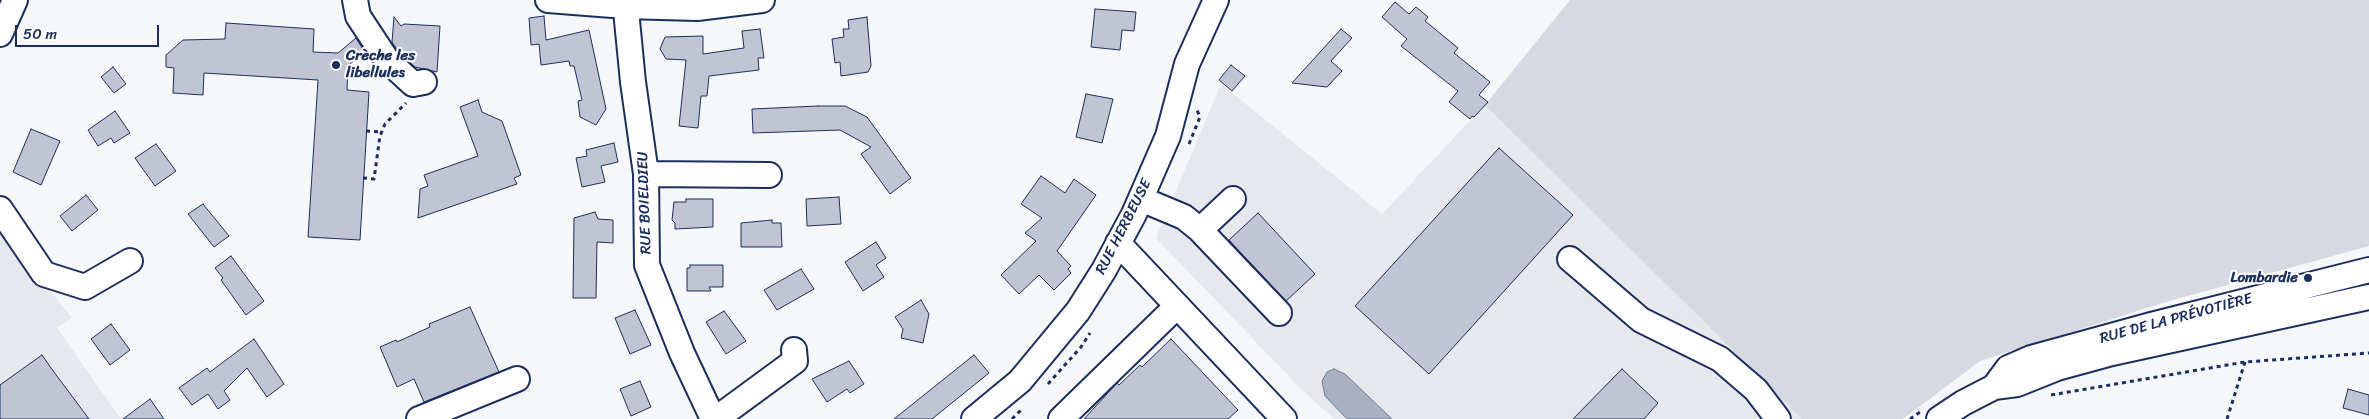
<!DOCTYPE html>
<html>
<head>
<meta charset="utf-8">
<style>
	body { margin:0 }
	#map { position:relative; width:2369px; height:419px; overflow:hidden; background:#f6f7f9; font-family:Sriracha,sans-serif }
	canvas { display:block }
	.scale { position:absolute; left:15px; top:25px; width:144px; height:22px; box-sizing:border-box; border:2px solid #1b2f5e; border-top:0; padding-left:6px; font-size:15px; line-height:18px; white-space:nowrap; color:#1b2f5e; -webkit-text-stroke:4px #fff; paint-order:stroke }
</style>
</head>
<body>
<div id="map">
<canvas width="2369" height="419"></canvas>
<div class="scale">50 m</div>
</div>
<script>
const context = document.querySelector('canvas').getContext('2d');
context.lineJoin = 'round';
function fillPath(path, color) {
  context.fillStyle = color;
  context.fill(path, 'evenodd');
}
function toPath(rows) {
  const path = new Path2D();
  for (const r of rows) {
    path.moveTo(r[0], r[1]);
    for (let i = 2; i < r.length; i += 2) path.lineTo(r[i], r[i + 1]);
  }
  return path;
}
function stroke(path, color, width, dash) {
  context.strokeStyle = color;
  context.lineWidth = width;
  context.lineCap = dash ? 'butt' : 'round';
  context.setLineDash(dash || []);
  context.stroke(path);
}
function label(font, color, halo, rows, align = 'center') {
  context.font = font + ' Sriracha,sans-serif';
  context.lineWidth = 4;
  context.setLineDash([]);
  context.textBaseline = 'middle';
  context.strokeStyle = halo;
  context.fillStyle = color;
  for (const [text, x, y, turn = 0] of rows) {
    context.save();
    context.translate(x, y);
    context.rotate((+turn || 0) * Math.PI / 180);
    context.textAlign = isNaN(turn) ? turn : align;
    if (halo) context.strokeText(text, 0, 0);
    context.fillText(text, 0, 0);
    context.restore();
  }
}
const built = toPath([
	[1221,84,1382,214,1485,105,1802,419,1334,419,1301,389,1156,238],
	[0,229,72,318,57,328,121,419,0,419]
]);
const green = toPath([
	[1570,0,2369,0,2369,246,2166,302,1980,361,1903,419,1802,419,1485,105]
]);
const water = toPath([
	[1334,369,1345,374,1392,419,1347,419,1325,396,1322,381,1327,372,1334,369]
]);
const building = toPath([
	[1395,2,1409,14,1416,7,1428,17,1425,21,1458,48,1454,53,1490,82,1479,95,1488,102,1474,117,1472,116,1470,119,1449,102,1458,91,1401,46,1407,39,1382,17,1395,2],
	[1095,9,1136,12,1134,31,1122,30,1120,50,1091,47,1095,9],
	[544,16,546,40,589,30,606,109,596,125,580,117,578,101,582,100,574,66,570,66,569,61,541,65,539,44,531,45,529,18,544,16],
	[394,17,401,26,404,24,440,26,437,72,415,67,398,51,392,42,394,17],
	[867,17,871,66,868,72,841,76,840,62,835,63,832,39,844,37,843,29,849,29,848,20,867,17],
	[226,23,314,29,313,52,338,53,356,38,364,51,348,66,347,90,369,92,360,240,308,237,318,80,204,73,203,95,173,93,174,68,166,67,166,55,183,40,225,39,226,23],
	[760,29,764,58,758,58,759,70,709,76,707,96,701,96,698,128,679,126,686,60,666,59,660,49,665,37,703,36,703,54,744,48,742,31,760,29],
	[1341,29,1352,38,1331,61,1342,71,1327,87,1292,83,1341,29],
	[1231,65,1245,76,1232,91,1219,80,1231,65],
	[113,67,126,84,114,93,101,77,113,67],
	[1086,94,1113,99,1102,143,1076,137,1086,94],
	[478,100,482,112,502,121,521,175,514,178,517,184,418,218,420,189,428,186,424,175,478,156,460,107,478,100],
	[818,106,845,106,867,117,911,178,890,194,861,154,871,147,840,130,753,133,752,109,818,106],
	[115,111,130,133,114,143,111,138,98,146,88,130,115,111],
	[31,129,60,141,41,185,13,172,31,129],
	[614,143,618,162,601,166,605,182,582,187,576,158,587,156,586,150,614,143],
	[156,144,176,171,155,186,135,158,156,144],
	[1499,148,1573,215,1429,374,1355,306,1499,148],
	[1041,176,1065,193,1074,179,1096,195,1057,251,1071,266,1068,269,1071,273,1054,290,1039,275,1019,294,1001,275,1036,241,1025,233,1042,218,1021,204,1041,176],
	[86,195,98,210,72,231,60,216,86,195],
	[839,197,841,224,807,226,806,199,839,197],
	[686,199,713,199,713,227,675,229,675,223,672,220,674,202,686,202,686,199],
	[203,204,229,236,214,247,188,214,203,204],
	[595,212,598,219,613,220,613,243,597,242,596,298,573,298,574,218,595,212],
	[1258,213,1315,274,1286,301,1229,240,1258,213],
	[772,220,772,223,781,223,782,247,741,247,741,223,772,220],
	[876,242,886,258,876,265,884,277,863,291,845,262,876,242],
	[231,256,264,301,246,315,221,280,223,278,215,268,231,256],
	[690,265,723,265,723,287,709,287,711,291,687,291,687,268,690,268,690,265],
	[801,269,814,289,777,310,764,290,801,269],
	[921,300,929,314,923,343,901,338,903,329,895,317,921,300],
	[470,307,499,372,424,402,414,379,397,387,380,347,396,340,397,342,430,327,429,324,470,307],
	[635,310,651,345,630,354,615,318,635,310],
	[724,311,746,341,726,354,706,322,724,311],
	[111,324,130,350,110,365,91,339,111,324],
	[254,339,284,384,267,397,247,368,224,391,230,400,218,409,208,394,192,405,179,388,207,368,210,372,254,339],
	[1171,339,1238,410,1228,419,1084,419,1117,383,1119,385,1140,365,1142,367,1171,339],
	[42,355,51,368,89,419,0,419,0,385,42,355],
	[974,355,989,373,932,419,894,419,974,355],
	[849,361,864,384,850,393,847,389,827,402,812,379,849,361],
	[1622,369,1658,403,1644,419,1573,419,1622,369],
	[640,381,651,407,631,416,620,389,640,381],
	[2348,389,2369,395,2369,415,2343,408,2348,389],
	[150,399,164,419,123,419,150,399]
]);
const path = toPath([
	[366,131,381,132],
	[1189,144,1200,117,1197,110],
	[363,178,374,179,380,136,385,124,406,103],
	[1048,384,1081,347,1090,333],
	[2051,395,2245,362,2369,353],
	[1012,419,1022,409],
	[1910,419,1920,412],
	[2227,419,2245,362]
]);
const minor = toPath([
	[355,0,358,16,387,60,413,84,424,82],
	[548,0,625,6,697,8,762,0],
	[625,0,633,82,646,174,647,265,682,353,713,419],
	[0,34,15,0],
	[646,174,769,175],
	[1141,199,1184,217,1200,230],
	[1233,199,1200,230,1279,313],
	[0,209,44,274,85,287,130,261],
	[1118,243,1284,419],
	[1570,259,1641,320,1720,359,1756,390,1778,419],
	[1994,387,2008,368,2031,358,2151,325,2369,270],
	[419,419,517,379],
	[716,419,795,361,794,350],
	[974,419,1020,381,1078,311,1104,270,1134,214,1168,136,1187,64,1216,0],
	[1061,419,1177,306],
	[1939,419,1963,403,1994,387,2017,384,2057,368,2112,353,2369,297]
]);
const markers = [
	[336,65,5,"#1b2f5e"],
	[2308,278,5,"#1b2f5e"]
];
const poiNames = [
	["Crèche les",346,56],
	["libellules",346,73],
	["Lombardie",2298,278,"right"]
];
const streetNames = [
	["RUE BOIELDIEU",645,203,-92],
	["RUE HERBEUSE",1124,227,-63],
	["RUE DE LA PRÉVOTIÈRE",2176,319,-15]
];
fillPath(built, '#e6e8ee');
fillPath(green, '#d6d9e2');
fillPath(water, '#a9b0c1');
stroke(water, '#707c99', 1);
fillPath(building, '#c0c4d3');
stroke(building, '#1b2f5e', 1);
stroke(minor, '#1b2f5e', 28);
stroke(path, '#1b2f5e', 3, [4, 4]);
stroke(minor, '#fff', 24);
for (const [x, y, r, color] of markers) {
  const dot = new Path2D();
  dot.arc(x, y, r, 0, 2 * Math.PI);
  context.fillStyle = color;
  context.fill(dot);
  stroke(dot, '#fff', 2);
}
label('bold 15px', '#1b2f5e', '#fff', poiNames, 'left');
label('15px', '#1b2f5e', '#fff', streetNames);
</script>
</body>
</html>
